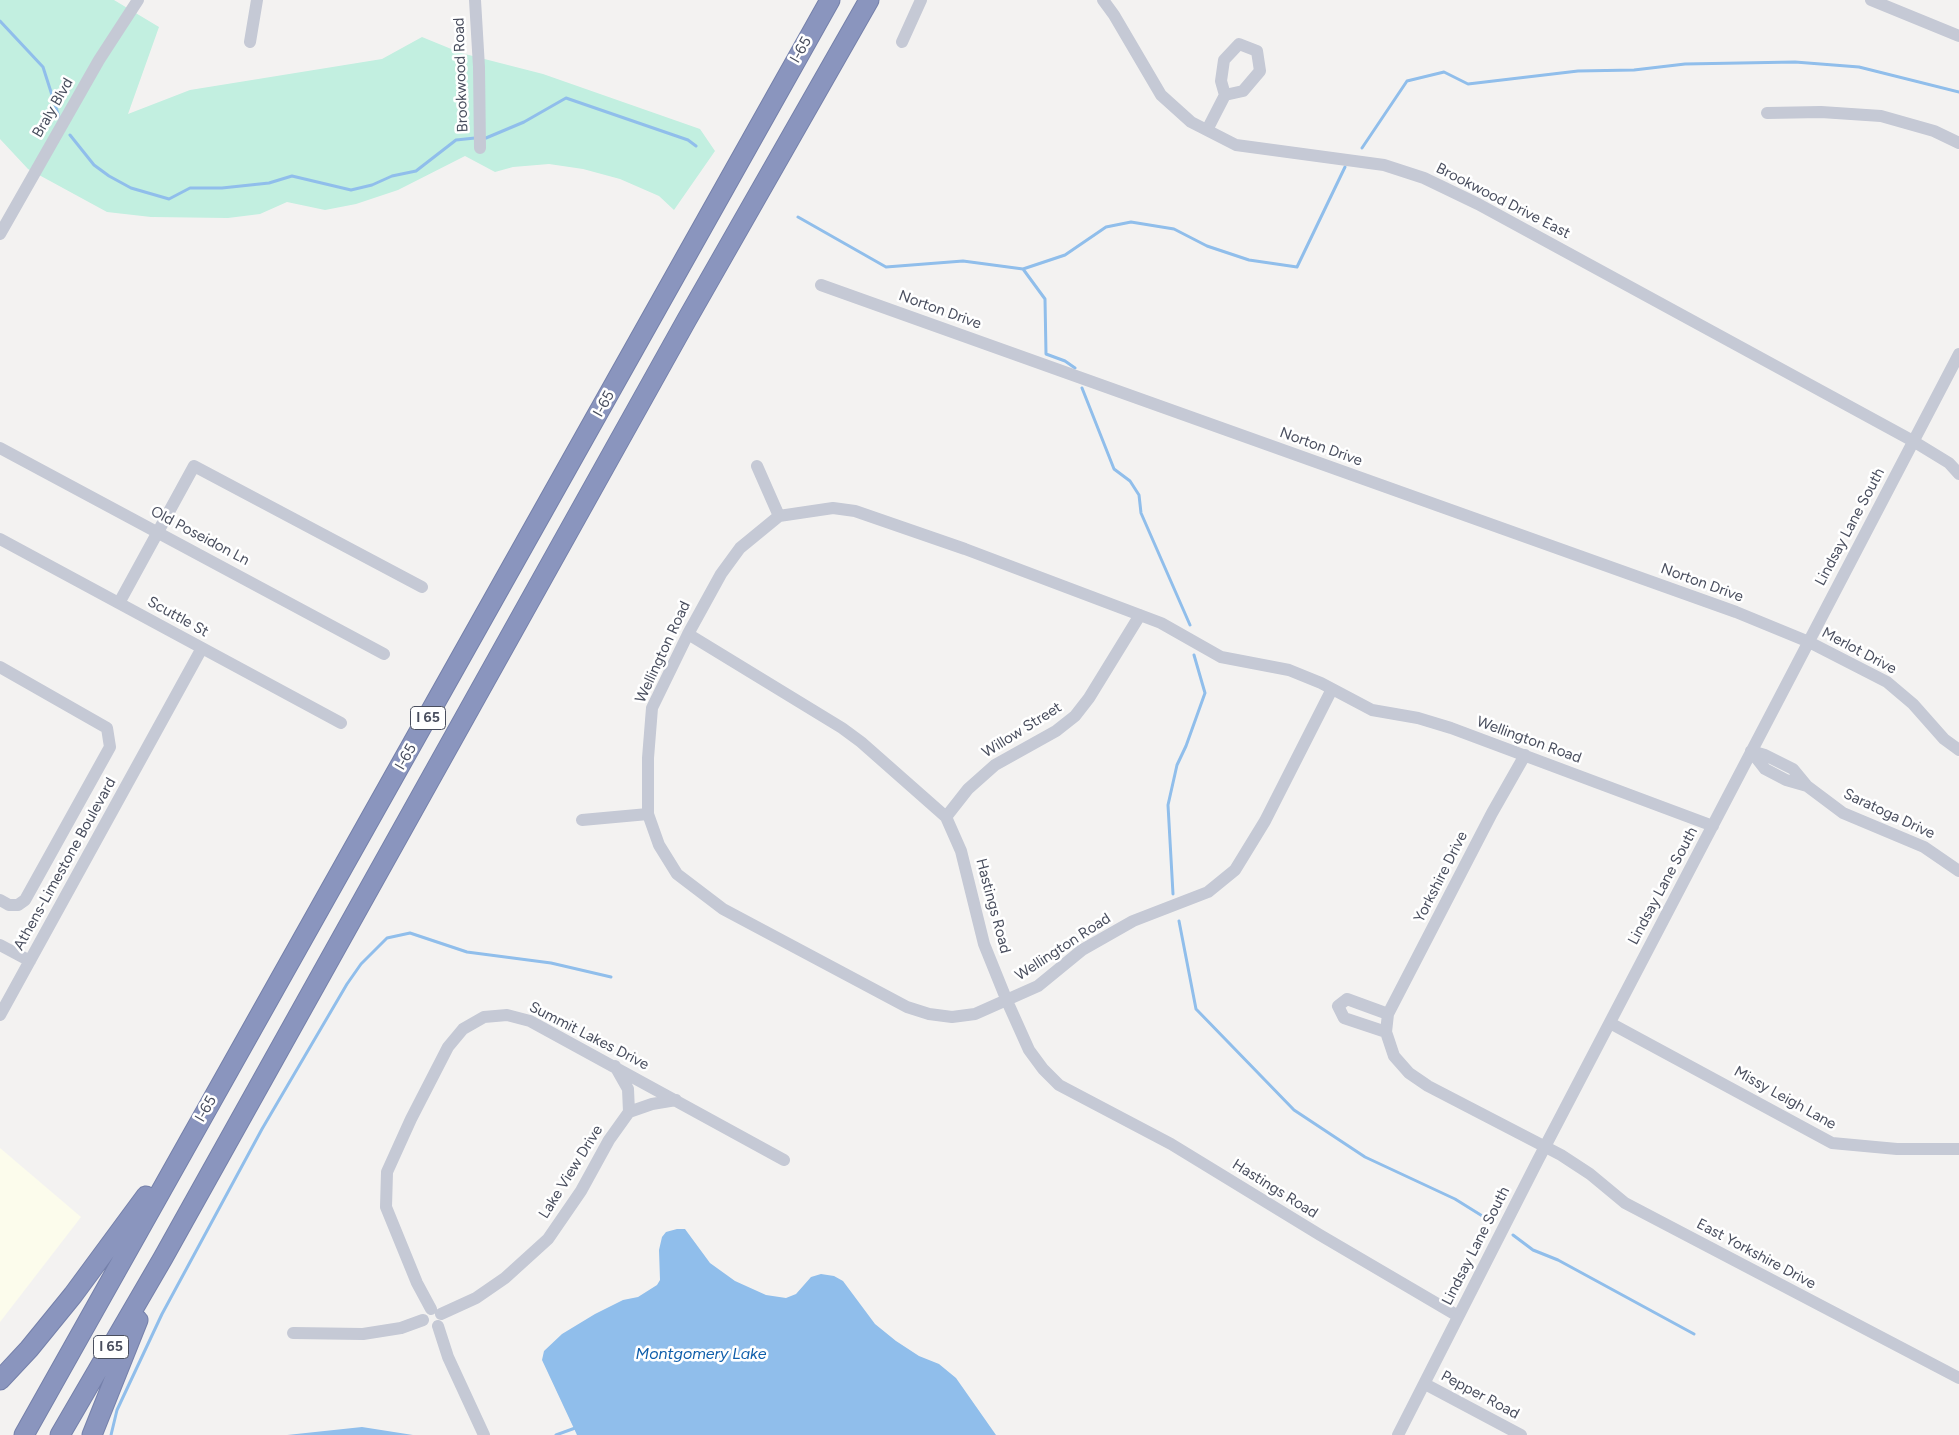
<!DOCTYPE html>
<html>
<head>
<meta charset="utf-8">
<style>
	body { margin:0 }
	canvas { display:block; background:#f3f2f1 }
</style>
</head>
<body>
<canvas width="1959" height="1435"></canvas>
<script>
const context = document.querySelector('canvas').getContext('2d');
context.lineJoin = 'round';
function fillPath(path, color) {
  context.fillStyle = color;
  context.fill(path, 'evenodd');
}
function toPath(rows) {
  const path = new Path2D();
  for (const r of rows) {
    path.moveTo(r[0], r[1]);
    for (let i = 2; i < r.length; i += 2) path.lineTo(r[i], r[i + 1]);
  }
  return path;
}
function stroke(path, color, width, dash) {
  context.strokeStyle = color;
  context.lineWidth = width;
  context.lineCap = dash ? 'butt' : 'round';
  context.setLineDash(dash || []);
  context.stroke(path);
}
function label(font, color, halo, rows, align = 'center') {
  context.font = font + ' Figtree,sans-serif';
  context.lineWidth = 5;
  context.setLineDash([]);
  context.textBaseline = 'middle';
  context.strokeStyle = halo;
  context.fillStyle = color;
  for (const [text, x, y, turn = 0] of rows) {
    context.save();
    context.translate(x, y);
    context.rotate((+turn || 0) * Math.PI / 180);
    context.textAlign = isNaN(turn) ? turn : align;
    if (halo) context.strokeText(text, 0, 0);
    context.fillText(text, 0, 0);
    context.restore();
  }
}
const commercial = toPath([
	[0,1148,81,1217,0,1322]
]);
const green = toPath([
	[0,0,114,0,159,27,128,114,190,90,382,59,422,37,461,53,543,74,700,129,715,151,674,210,659,196,620,179,583,169,549,164,513,167,495,172,465,156,398,190,356,204,325,210,287,202,260,214,228,218,151,217,107,212,28,169,0,139]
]);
const water = toPath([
	[677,1229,685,1229,710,1263,735,1281,766,1295,786,1298,796,1294,811,1277,821,1274,834,1276,843,1281,875,1324,896,1341,919,1356,939,1364,956,1378,996,1435,577,1435,542,1360,544,1351,562,1334,595,1314,623,1300,638,1297,657,1285,660,1280,659,1250,662,1237,666,1232],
	[362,1427,413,1435,287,1435]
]);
const stream = toPath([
	[0,21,43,67,59,117],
	[70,135,94,165,109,176,131,188,169,199,190,188,222,188,269,183,292,176,351,190,372,185,392,176,416,171,456,140,475,138],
	[486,138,524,122,566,98,688,140,696,146],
	[1362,148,1407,81,1444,72,1468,84,1578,71,1634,70,1685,64,1795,62,1859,67,1959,92],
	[798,217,886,267,963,261,1023,269,1065,255,1106,227,1131,222,1174,229,1207,246,1249,260,1297,267,1345,167],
	[1023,269,1045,299,1046,354,1065,361,1075,368],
	[1082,388,1114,469,1130,481,1139,495,1141,513,1190,625],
	[1173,894,1168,805,1177,765,1186,746,1205,693,1194,655],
	[1179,921,1196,1009,1294,1110,1365,1157,1455,1199,1492,1222],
	[1513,1235,1533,1250,1558,1260,1694,1334],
	[111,1435,117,1410,162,1314,262,1129,347,984,361,964,387,938,410,933,467,952,551,963,611,977],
	[556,1435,578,1427]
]);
const minor = toPath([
	[475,0,479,67,480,148],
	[1103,0,1114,15,1161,95,1191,122,1236,145,1384,165,1424,178,1478,204,1913,441,1949,463,1959,474],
	[1871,0,1959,36],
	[250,42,257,0],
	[902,42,921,0],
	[1767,113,1821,112,1881,116,1934,131,1959,143],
	[1207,130,1225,95,1243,91,1260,71,1257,51,1239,44,1224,60,1221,81,1225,95],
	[0,234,99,60,138,0],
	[821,285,1736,612,1809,642,1887,682,1913,704,1944,739,1959,750],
	[0,448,384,654],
	[757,466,779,516],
	[0,539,341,723],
	[119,603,194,466,422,587],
	[688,634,842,728,861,742,946,817,961,851,984,944,1007,1001,1029,1050,1043,1069,1059,1085,1171,1144,1320,1235,1458,1316],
	[0,667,107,728,110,747,25,900,18,905,9,905,0,900],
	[1331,691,1265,821,1235,870,1208,892,1133,921,1082,950,1038,986,975,1014,952,1017,929,1014,907,1007,723,909,677,874,659,845,648,814,648,758,652,708,688,634,721,574,740,548,779,516,833,508,855,511,965,549,1161,623,1221,657,1289,670,1321,683,1372,710,1418,718,1451,728,1713,826],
	[1751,751,1765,755,1793,769,1807,786,1843,813,1924,847,1959,871],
	[1751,751,1765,769,1786,780,1807,786],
	[1525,755,1492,813,1388,1014,1386,1032,1394,1056,1409,1073,1428,1086,1561,1155,1590,1174,1625,1203,1959,1378],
	[946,817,968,789,995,765,1056,731,1075,716,1089,698,1140,615],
	[582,820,648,814],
	[0,945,30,961],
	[0,1015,202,648],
	[1610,1023,1832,1143,1897,1149,1959,1149],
	[1386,1032,1344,1018,1338,1006,1347,999,1388,1014],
	[615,1066,628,1089,629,1112],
	[431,1309,417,1283,386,1207,387,1172,411,1119,448,1047,463,1029,484,1017,507,1015,530,1021,784,1160],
	[441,1314,476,1298,505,1278,548,1239,581,1191,609,1140,629,1112,652,1104,676,1100],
	[438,1326,448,1357,484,1435],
	[293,1333,363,1334,401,1328,423,1320],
	[1425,1384,1521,1435],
	[1398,1435,1538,1160,1959,354]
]);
const highway = toPath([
	[0,1380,29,1349,73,1295,146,1196],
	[24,1435,830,0],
	[60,1435,163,1258,686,321,869,0],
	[92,1435,138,1320]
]);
const shields = [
	[428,718,35],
	[111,1347,35]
];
const shieldNames = [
	["I 65",428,718],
	["I 65",111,1347]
];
const streetNames = [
	["I-65",801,50,-60],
	["Brookwood Road",461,75,-92],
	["Braly Blvd",53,108,-60],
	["Brookwood Drive East",1503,201,27],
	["Norton Drive",940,310,20],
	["I-65",604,404,-61],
	["Norton Drive",1321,447,20],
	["Lindsay Lane South",1850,527,-62],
	["Old Poseidon Ln",200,536,28],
	["Norton Drive",1702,583,20],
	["Scuttle St",178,617,29],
	["Merlot Drive",1859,651,28],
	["Wellington Road",663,652,-65],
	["Willow Street",1022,730,-32],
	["Wellington Road",1529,740,20],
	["I-65",406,757,-60],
	["Saratoga Drive",1889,814,25],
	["Athens-Limestone Boulevard",65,864,-61],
	["Yorkshire Drive",1441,877,-63],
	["Lindsay Lane South",1663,886,-62],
	["Hastings Road",993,906,75],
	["Wellington Road",1063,947,-33],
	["Summit Lakes Drive",589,1036,27],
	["Missy Leigh Lane",1785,1098,29],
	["I-65",206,1109,-60],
	["Lake View Drive",571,1172,-58],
	["Hastings Road",1275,1189,32],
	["Lindsay Lane South",1476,1246,-63],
	["East Yorkshire Drive",1756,1254,28],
	["Pepper Road",1480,1395,28]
];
const waterNames = [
	["Montgomery Lake",701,1354]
];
fillPath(commercial, '#fcfcec');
fillPath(green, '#c2efe0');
fillPath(water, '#90beeb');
stroke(stream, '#90beeb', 3);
stroke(highway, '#7580aa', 21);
stroke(minor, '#c5c9d5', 12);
stroke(highway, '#8a95be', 19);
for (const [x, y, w] of shields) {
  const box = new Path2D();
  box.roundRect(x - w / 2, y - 11.5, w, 23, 4);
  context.fillStyle = '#fff';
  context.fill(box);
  stroke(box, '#494e5e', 1);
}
label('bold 14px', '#494e5e', null, shieldNames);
label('15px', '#494e5e', '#fff', streetNames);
label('italic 16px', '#0f5eab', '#fff', waterNames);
</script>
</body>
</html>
